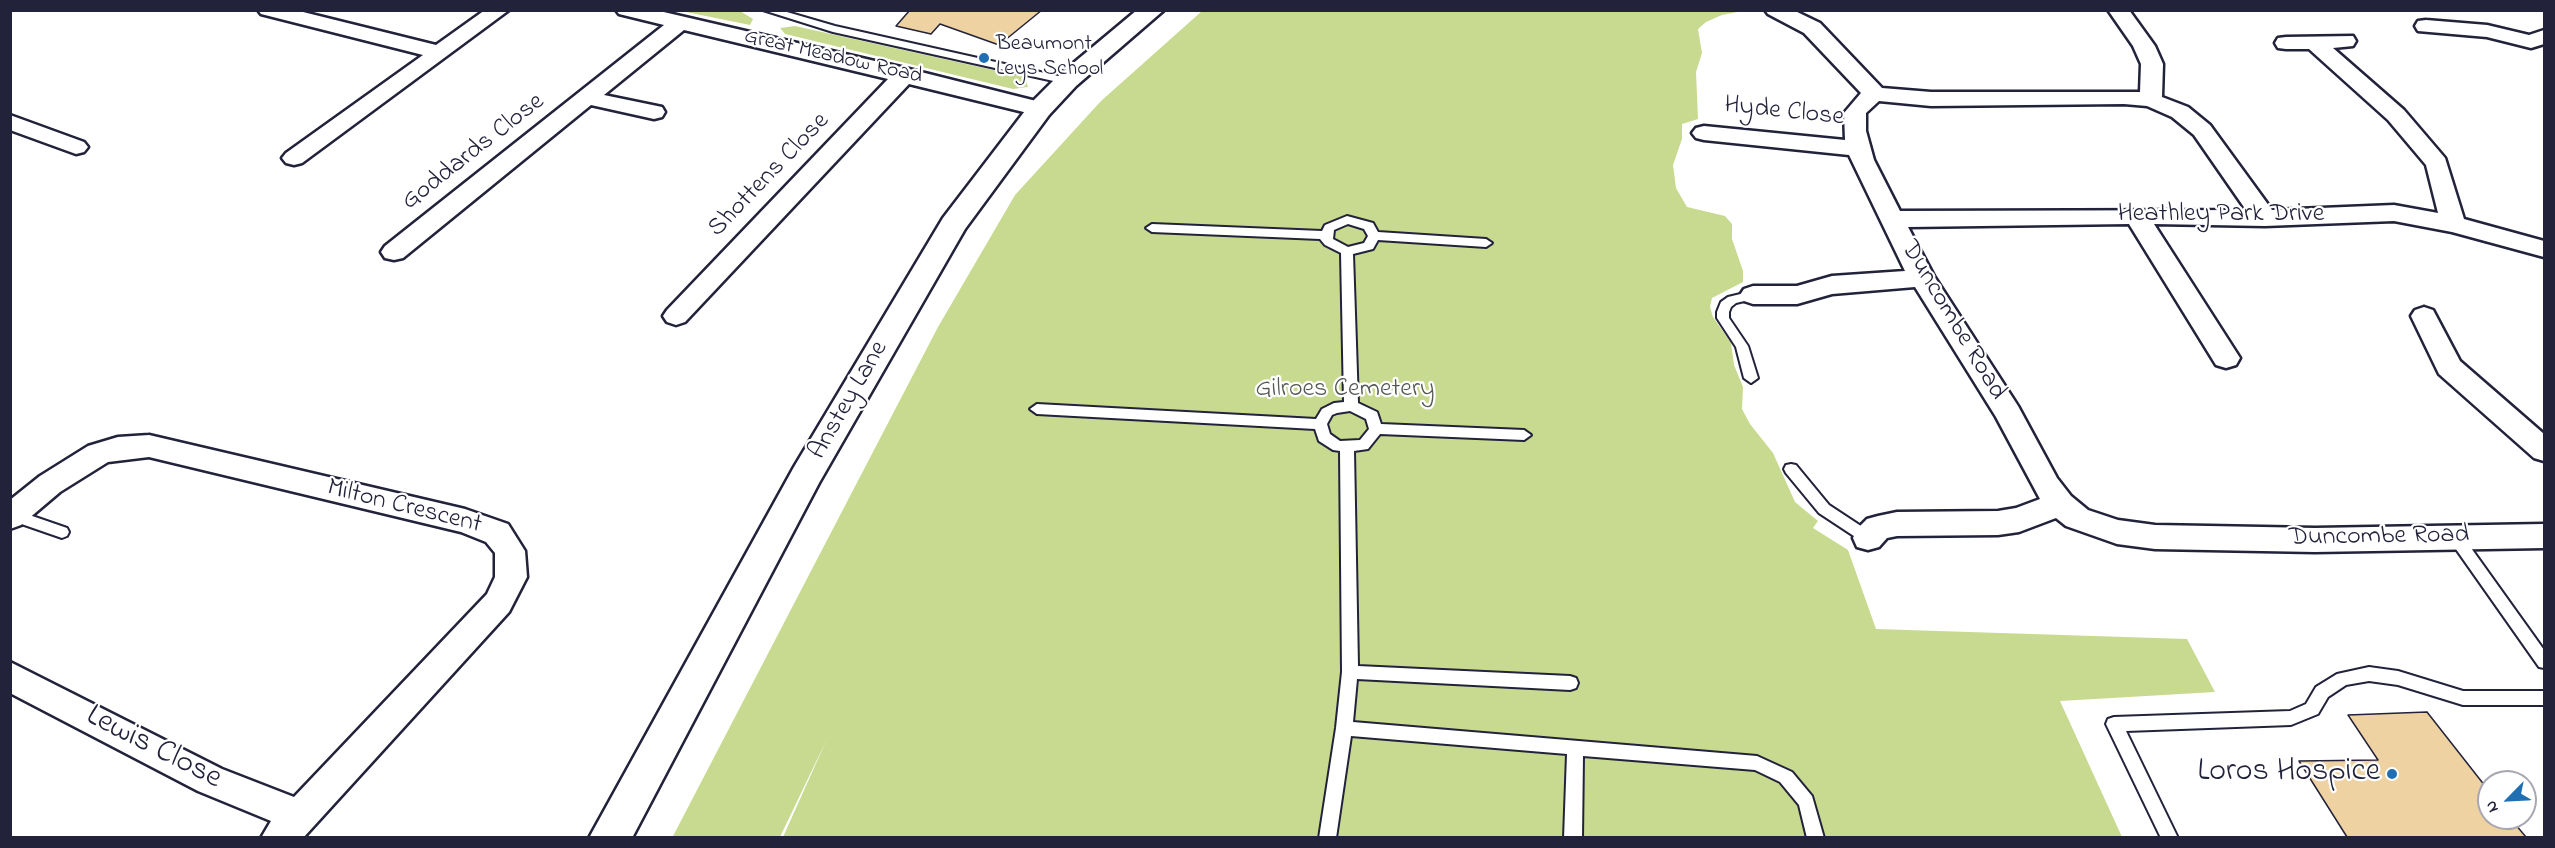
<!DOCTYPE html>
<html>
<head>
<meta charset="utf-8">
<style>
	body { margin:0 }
	#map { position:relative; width:2555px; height:848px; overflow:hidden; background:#fff; font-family:"Indie Flower",sans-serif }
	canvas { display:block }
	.frame { position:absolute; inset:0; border:12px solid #22223b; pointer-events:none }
	.north { position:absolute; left:2477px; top:770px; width:60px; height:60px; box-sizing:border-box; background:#fff; border:2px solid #a7a7b1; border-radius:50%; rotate:246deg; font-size:16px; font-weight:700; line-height:24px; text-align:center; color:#22223b }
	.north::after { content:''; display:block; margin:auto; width:21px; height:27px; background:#1f6fb2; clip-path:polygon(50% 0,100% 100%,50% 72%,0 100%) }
</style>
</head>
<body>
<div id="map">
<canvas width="2555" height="848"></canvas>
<div class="frame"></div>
<div class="north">N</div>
</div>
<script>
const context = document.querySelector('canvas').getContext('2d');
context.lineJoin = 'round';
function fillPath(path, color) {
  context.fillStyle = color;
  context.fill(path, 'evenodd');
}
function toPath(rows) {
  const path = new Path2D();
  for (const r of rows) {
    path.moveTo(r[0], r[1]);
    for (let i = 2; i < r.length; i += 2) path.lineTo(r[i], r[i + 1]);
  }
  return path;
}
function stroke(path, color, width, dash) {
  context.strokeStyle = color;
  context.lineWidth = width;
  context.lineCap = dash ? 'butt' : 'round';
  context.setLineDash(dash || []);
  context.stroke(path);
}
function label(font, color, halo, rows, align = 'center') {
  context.font = font + ' "Indie Flower",sans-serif';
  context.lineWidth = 4.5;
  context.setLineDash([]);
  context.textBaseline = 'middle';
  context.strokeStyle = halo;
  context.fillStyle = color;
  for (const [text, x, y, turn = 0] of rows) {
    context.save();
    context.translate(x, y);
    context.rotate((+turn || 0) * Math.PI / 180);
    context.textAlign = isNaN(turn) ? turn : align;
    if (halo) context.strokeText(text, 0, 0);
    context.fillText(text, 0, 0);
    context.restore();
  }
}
const green = toPath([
	[681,11,740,11,753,19,750,25],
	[1202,11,1743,11,1722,15,1706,22,1698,29,1702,53,1696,72,1698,119,1682,124,1682,139,1673,165,1676,188,1687,207,1725,216,1732,224,1732,239,1743,271,1743,282,1712,298,1710,307,1713,317,1731,343,1734,365,1743,387,1742,409,1750,424,1773,453,1795,502,1818,521,1813,528,1848,550,1876,629,2187,639,2215,692,2060,701,2122,837,783,837,827,739,780,837,672,838,938,327,1015,195,1101,101],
	[795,26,1025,77,1028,87,1013,89,785,34,780,28]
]);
const building = toPath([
	[910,10,1042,10,999,45,940,24,931,34,896,26,910,10],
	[2427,712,2489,791,2489,818,2510,818,2526,837,2347,837,2299,761,2378,760,2348,715,2427,712]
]);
const service = toPath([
	[763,10,780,10,835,26,1067,78,1072,81,1067,84,833,32,763,10],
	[1347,216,1373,223,1378,232,1486,239,1492,243,1486,247,1378,240,1373,249,1353,254,1358,403,1377,412,1381,424,1524,430,1531,435,1524,440,1380,434,1368,449,1354,451,1358,666,1570,676,1576,678,1578,683,1576,688,1570,690,1357,679,1353,722,1757,756,1792,772,1812,796,1824,838,1807,838,1799,805,1780,782,1755,770,1583,756,1582,838,1564,838,1567,754,1351,736,1336,838,1319,838,1336,728,1342,672,1340,451,1333,450,1319,441,1315,429,1037,414,1030,409,1037,404,1316,419,1322,409,1334,403,1344,402,1341,253,1325,245,1320,239,1152,232,1146,228,1152,224,1322,231,1325,225,1347,216],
	[1348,224,1364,229,1368,236,1364,243,1348,247,1333,239,1334,230,1348,224],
	[1350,411,1366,419,1369,429,1360,440,1340,441,1330,434,1327,424,1332,415,1337,413,1350,411],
	[1753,291,1759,295,1757,298,1736,303,1731,307,1729,312,1729,318,1748,346,1758,378,1751,383,1744,378,1736,347,1717,318,1717,312,1721,302,1728,297,1753,291],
	[1791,464,1796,465,1829,505,1873,534,1875,538,1873,542,1868,544,1863,542,1819,513,1786,473,1784,469,1786,465,1791,464],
	[12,509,67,528,69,532,67,536,62,538,10,520,12,509],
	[2456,532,2461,534,2544,650,2544,668,2539,667,2451,542,2449,538,2451,534,2456,532],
	[2369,667,2398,671,2463,691,2544,691,2544,705,2463,705,2398,685,2369,681,2346,685,2328,697,2318,714,2291,725,2126,731,2178,838,2161,838,2106,724,2108,719,2114,717,2290,711,2306,704,2316,687,2337,674,2369,667]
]);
const minor = toPath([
	[258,10,295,10,436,45,485,10,509,10,302,163,294,165,286,163,282,158,286,153,423,55,261,14,258,10],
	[616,10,655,10,905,68,1048,104,1051,109,1048,114,1040,116,909,84,685,322,676,325,667,322,663,316,667,310,888,79,684,30,604,95,662,107,665,112,662,117,654,119,591,105,403,258,394,260,385,258,381,252,385,246,664,25,619,14,616,10],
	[1765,10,1793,10,1820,23,1882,88,1931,92,2140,92,2141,64,2133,46,2108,10,2129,10,2155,46,2163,64,2162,97,2188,107,2210,125,2272,210,2394,205,2438,213,2426,165,2388,120,2309,49,2286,49,2278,48,2275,43,2278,38,2286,37,2353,36,2356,41,2353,46,2333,48,2404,110,2445,158,2464,219,2544,241,2544,257,2452,232,2394,221,2265,226,2154,224,2240,358,2236,365,2226,368,2216,365,2129,224,1908,227,1934,276,2018,406,2057,478,2071,496,2088,510,2118,520,2155,525,2315,528,2544,524,2544,548,2315,552,2155,549,2117,544,2066,526,2056,518,2019,532,1998,535,1897,536,1887,538,1879,547,1868,550,1857,547,1853,538,1857,529,1867,519,1878,516,1897,512,1998,511,2016,508,2040,499,1996,417,1915,287,1832,294,1797,304,1753,304,1744,301,1740,295,1744,289,1753,286,1797,286,1832,276,1905,271,1849,155,1704,140,1696,138,1692,133,1696,128,1704,126,1845,140,1844,113,1861,93,1804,33,1768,14,1765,10],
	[1879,101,1931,106,2124,104,2147,106,2172,117,2194,135,2246,210,1900,211,1874,160,1866,131,1866,113,1879,101],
	[2426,20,2487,25,2529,35,2544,30,2544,44,2531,48,2487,37,2418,31,2415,26,2418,21,2426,20],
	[10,115,84,142,88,147,84,152,76,154,10,130,10,115],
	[2424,307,2433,310,2460,361,2544,434,2544,461,2534,458,2439,374,2411,316,2415,310,2424,307],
	[149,435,465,509,508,524,525,551,527,577,509,612,303,838,261,838,271,821,198,791,10,693,10,662,222,769,294,797,487,594,495,577,495,553,486,542,461,532,149,457,108,462,60,492,21,525,10,529,10,500,40,476,88,446,118,437,149,435]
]);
const secondary = toPath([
	[1137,10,1164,10,1076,86,1049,115,965,229,819,483,632,838,589,838,794,467,943,218,1031,103,1058,76,1137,10]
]);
const markers = [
	[984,58,6,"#1f6fb2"],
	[2392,774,6,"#1f6fb2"]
];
const farPoinames = [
	["Beaumont",996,45],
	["Leys School",996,70]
];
const farStreetnames = [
	["Great Meadow Road",833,58,13]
];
const streetNames = [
	["Hyde Close",1784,113,6],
	["Goddards Close",474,153,-38],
	["Shottens Close",770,176,-46],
	["Heathley Park Drive",2221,216],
	["Duncombe Road",1952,321,59],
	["Anstey Lane",850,401,-60],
	["Milton Crescent",404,508,14],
	["Duncombe Road",2379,538,-1]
];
const parkNames = [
	["Gilroes Cemetery",1345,391]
];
const nearStreetnames = [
	["Lewis Close",153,749,27]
];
const nearPoinames = [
	["Loros Hospice",2380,774]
];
fillPath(green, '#c8da8f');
fillPath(building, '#eed2a2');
stroke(building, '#22223b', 1.5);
stroke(service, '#22223b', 4);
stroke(minor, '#22223b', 5);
stroke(secondary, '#22223b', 5);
fillPath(service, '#fff');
fillPath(minor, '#fff');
fillPath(secondary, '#fff');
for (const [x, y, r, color] of markers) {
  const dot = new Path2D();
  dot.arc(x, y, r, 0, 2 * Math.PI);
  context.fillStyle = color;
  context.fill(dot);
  stroke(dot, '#fff', 2);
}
label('22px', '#22223b', '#fff', farPoinames, 'left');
label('22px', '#22223b', '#fff', farStreetnames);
label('26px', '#22223b', '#fff', streetNames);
label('26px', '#545954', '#fff', parkNames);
label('32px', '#22223b', '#fff', nearStreetnames);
label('32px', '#22223b', '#fff', nearPoinames, 'right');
</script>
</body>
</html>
